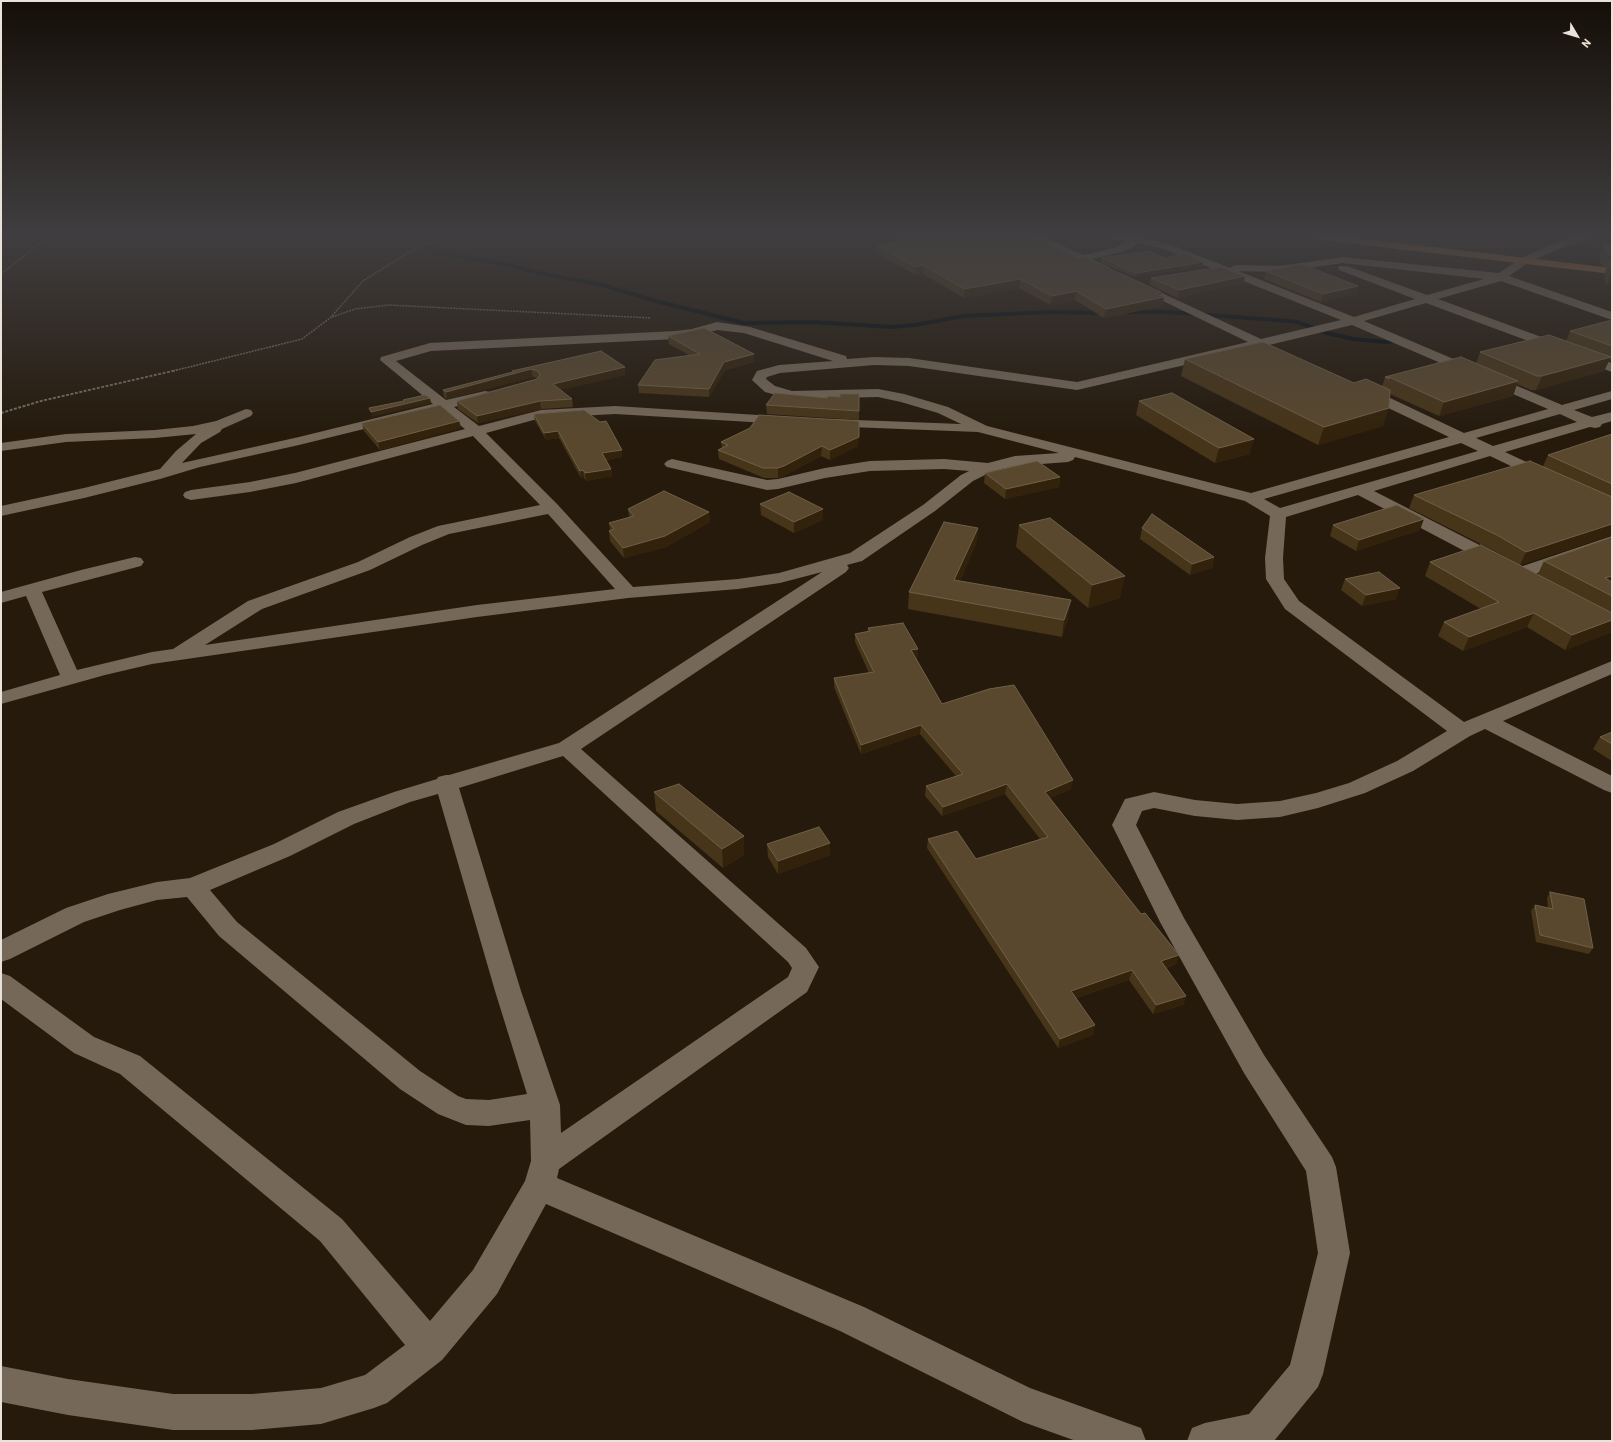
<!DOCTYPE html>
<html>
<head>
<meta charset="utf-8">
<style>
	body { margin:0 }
	#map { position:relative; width:1613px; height:1442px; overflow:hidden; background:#251a0c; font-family:Barlow,sans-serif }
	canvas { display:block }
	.frame { position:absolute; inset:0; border:2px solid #e9e2d9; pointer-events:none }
	.north { position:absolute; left:1557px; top:16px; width:40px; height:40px; -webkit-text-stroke:3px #251a0c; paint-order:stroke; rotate:128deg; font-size:11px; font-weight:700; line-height:16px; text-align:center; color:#e9e2d9 }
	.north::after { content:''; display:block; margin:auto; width:14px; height:18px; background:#e9e2d9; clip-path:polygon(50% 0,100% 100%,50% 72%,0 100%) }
</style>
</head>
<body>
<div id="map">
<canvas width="1613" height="1442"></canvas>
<div class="frame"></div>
<div class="north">N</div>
</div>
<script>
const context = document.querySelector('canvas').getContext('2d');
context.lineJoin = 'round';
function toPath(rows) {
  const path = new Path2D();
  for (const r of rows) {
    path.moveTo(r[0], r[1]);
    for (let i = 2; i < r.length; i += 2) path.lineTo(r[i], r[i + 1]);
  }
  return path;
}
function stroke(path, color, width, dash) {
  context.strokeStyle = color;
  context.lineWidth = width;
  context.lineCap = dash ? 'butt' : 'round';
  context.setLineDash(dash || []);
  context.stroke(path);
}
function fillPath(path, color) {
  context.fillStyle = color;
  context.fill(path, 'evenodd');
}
const stream = toPath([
	[428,247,435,252,501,263,548,275,603,285,656,301,744,323,814,322,891,327,915,325,963,316,1051,312,1105,313],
	[1123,312,1168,312,1289,321,1297,322,1327,333,1353,339,1385,342,1400,340]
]);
const pathFar1 = toPath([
	[1,274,50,235],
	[332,317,355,309,388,305,651,318],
	[173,371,302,339,330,318,363,281,411,251,428,243,455,235]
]);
const path = toPath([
	[1,413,41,401,177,370]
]);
const minor = toPath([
	[1026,235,1039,235,1083,255,1114,248,1128,241,1103,238,1098,235,1136,236,1169,244,1230,268,1235,265,1280,266,1343,257,1499,273,1521,258,1555,243,1582,235,1598,235,1597,237,1563,247,1529,262,1509,276,1612,312,1612,320,1501,281,1438,299,1612,363,1612,372,1426,303,1364,321,1562,405,1612,391,1612,399,1574,410,1592,417,1612,412,1612,421,1602,424,1600,427,1595,428,1590,427,1505,452,1550,473,1552,476,1550,479,1544,481,1538,479,1490,456,1374,491,1503,557,1506,561,1503,565,1497,566,1491,565,1358,495,1286,517,1283,558,1284,579,1299,601,1464,722,1612,661,1612,674,1503,721,1612,776,1612,793,1604,790,1485,729,1470,736,1413,771,1365,793,1318,808,1280,817,1237,820,1195,816,1154,808,1142,811,1136,825,1184,918,1264,1055,1332,1157,1336,1167,1350,1253,1323,1374,1318,1387,1274,1441,1187,1441,1192,1428,1205,1423,1249,1414,1290,1365,1318,1253,1306,1171,1244,1073,1160,922,1112,825,1125,799,1154,792,1195,800,1237,804,1280,801,1316,793,1349,783,1397,761,1447,731,1285,609,1266,579,1265,558,1270,516,1245,501,1075,457,1073,460,1068,462,1015,466,993,471,973,481,935,511,862,561,847,565,849,568,846,572,581,749,806,948,819,967,807,992,559,1169,557,1178,864,1307,1030,1388,1141,1428,1146,1441,1076,1441,1023,1422,840,1331,546,1204,497,1294,442,1360,387,1403,374,1408,321,1424,252,1430,173,1430,68,1415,1,1402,1,1366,68,1379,173,1394,252,1394,321,1388,365,1375,405,1345,320,1241,120,1074,74,1053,1,999,1,973,10,976,94,1037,140,1056,342,1219,430,1321,473,1270,525,1181,531,1161,530,1120,489,1126,466,1125,438,1114,400,1089,219,936,187,897,157,900,120,910,84,922,10,959,1,962,1,940,66,908,108,894,157,882,190,878,274,844,338,812,394,792,437,779,438,777,446,775,449,775,559,743,822,572,780,583,738,589,628,598,477,617,152,664,105,675,1,704,1,692,60,675,26,596,1,603,1,592,81,570,135,557,141,558,144,562,141,566,42,592,77,670,152,652,173,649,248,601,358,562,410,537,438,526,540,505,473,436,296,483,250,492,191,500,185,498,183,495,185,492,191,490,250,482,295,473,465,429,441,410,299,445,200,467,160,479,84,498,1,516,1,506,84,488,160,469,176,451,196,434,155,438,66,442,1,451,1,443,66,434,155,430,193,426,216,421,246,409,251,410,253,413,251,416,222,429,220,432,201,443,182,463,299,437,433,404,380,360,381,357,430,343,676,331,692,329,717,322,750,327,846,356,847,359,874,357,909,358,1077,382,1248,342,1134,287,1132,285,1134,283,1138,282,1261,339,1341,320,1161,248,1138,243,1134,247,1122,252,1092,259,1108,267,1109,269,1104,272,1077,261,1027,237,1026,235],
	[1343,263,1484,279,1427,295,1347,266,1339,266,1338,268,1339,270,1415,299,1354,317,1238,271,1280,272,1343,263],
	[1352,325,1548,409,1464,433,1369,388,1364,387,1359,388,1357,391,1359,394,1449,437,1251,493,987,426,948,407,904,394,878,389,792,391,775,386,766,379,767,377,780,373,874,365,909,366,1077,390,1258,348,1263,349,1267,348,1269,345,1352,325],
	[717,330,744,333,833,361,779,365,757,371,752,380,765,392,791,399,878,397,901,402,938,413,961,424,830,419,825,420,823,423,825,426,978,432,1059,453,1015,456,988,463,944,459,870,461,825,468,778,479,767,480,672,459,667,461,664,464,667,467,767,490,778,489,825,478,870,471,944,469,969,471,961,475,923,505,850,553,779,573,738,579,633,587,558,505,486,433,541,418,615,414,785,424,790,423,792,420,790,417,615,406,541,410,479,426,454,407,490,398,492,395,490,392,485,391,446,400,396,361,431,351,676,339,693,337,717,330],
	[1560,414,1577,422,1493,446,1476,438,1560,414],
	[1461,443,1478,451,1280,508,1264,499,1461,443],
	[548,514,615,589,477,605,205,645,262,609,370,570,422,545,449,534,548,514],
	[563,756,788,962,792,968,788,977,561,1133,560,1105,521,991,459,788,563,756],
	[438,794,495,991,527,1094,489,1100,466,1099,458,1096,420,1071,237,922,210,890,290,856,354,824,410,802,438,794],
	[1612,536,1612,547,1526,577,1520,578,1514,577,1511,573,1514,569,1612,536]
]);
const trunk = toPath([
	[1299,235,1332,235,1612,268,1612,274,1304,238,1299,235]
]);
const wall = toPath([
	[894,235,1027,235,1164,297,1162,306,1104,318,1075,300,1050,305,1019,288,964,298,923,274,916,275,876,253,877,245,896,241],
	[1603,244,1612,245,1612,283,1606,285,1604,275,1607,267,1601,265,1599,256],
	[1102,258,1165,258,1203,262,1202,266,1135,277,1101,263],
	[1266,271,1358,286,1356,294,1321,302,1264,279],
	[1245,276,1243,283,1178,298,1150,285,1151,278],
	[1612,320,1612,361,1609,360,1604,371,1536,390,1531,390,1517,384,1513,396,1439,416,1390,394,1383,426,1318,445,1181,376,1185,359,1382,387,1385,377,1476,364,1480,352,1566,341,1570,331],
	[668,336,754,354,754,362,725,370,709,397,639,393,638,385,689,355,669,344],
	[601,351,625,375,560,390,572,399,573,407,541,409,478,423,458,409,457,401,537,379,538,378,533,377,447,399,444,397,443,390,512,372,512,371],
	[1139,401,1250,454,1215,463,1136,415],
	[766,405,859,411,859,420,767,414],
	[534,414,622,457,606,460,611,469,612,476,586,481,584,478,581,478,559,438,546,440,535,421],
	[459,421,461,428,380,450,364,431,362,423],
	[1612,434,1612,535,1520,565,1491,549,1409,508,1414,495,1543,466,1548,455],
	[721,442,858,446,830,460,821,456,784,476,778,478,764,478,719,459,718,450,722,448],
	[985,473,1060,477,1059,487,1005,499,984,483],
	[760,504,823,520,794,533,761,515],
	[628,509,709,512,710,522,666,547,624,558,610,541,609,531,610,530,609,523,629,517],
	[1019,525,1120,598,1088,608,1016,547],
	[1333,525,1420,530,1356,551,1330,536],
	[978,528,976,544,960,581,1068,618,1062,637,908,609,909,592],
	[1142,528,1214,557,1212,568,1190,575,1140,539],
	[1612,537,1612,632,1565,650,1527,627,1463,651,1438,636,1444,622,1481,609,1425,576,1430,562,1612,613,1538,574,1544,561],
	[1345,579,1396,599,1362,606,1341,590],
	[868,628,918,649,917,658,916,658,942,704,1071,789,1050,798,1141,914,1179,955,1176,964,1166,968,1186,996,1183,1005,1153,1014,1129,980,1076,998,1093,1035,1058,1048,927,848,928,839,976,859,1040,839,1005,794,942,816,925,796,926,786,956,776,920,734,861,754,834,687,834,678,869,673,855,642,855,634,868,632],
	[1612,732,1612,761,1593,749,1600,737],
	[654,792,744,836,744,855,723,868,656,811],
	[767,844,830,855,778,874,768,857],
	[1550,892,1593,948,1589,954,1536,942,1531,911,1535,905,1548,908,1547,898]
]);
const shadedWall = toPath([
	[1203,262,1202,266,1135,277,1136,273],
	[923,265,923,274,916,275,916,267],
	[1612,272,1612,283,1606,285],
	[1245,276,1243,283,1178,298,1179,290],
	[1020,279,1019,288,964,298,964,289],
	[1358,286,1356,294,1321,302,1323,294],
	[1076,291,1075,300,1050,305,1052,296],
	[1161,292,1160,298,1164,297,1162,306,1104,318,1106,309],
	[754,354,754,362,725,370,709,397,709,389,724,362],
	[1611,357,1604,371,1536,390,1542,376],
	[625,367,625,375,554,392,553,384],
	[531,369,533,377,447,399,446,392],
	[1518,381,1513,396,1439,416,1444,402],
	[430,398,431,403,372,417,371,412],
	[540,401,541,409,478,423,477,416],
	[1389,408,1383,426,1318,445,1324,427],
	[459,421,461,428,380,450,378,442],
	[558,431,559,438,546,440,544,433],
	[859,437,858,446,830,460,830,450],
	[1254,439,1250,454,1215,463,1219,448],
	[822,446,821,456,784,476,778,478,778,468],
	[622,450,622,457,603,460,602,453],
	[611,469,612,476,586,481,585,473],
	[583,470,584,478,581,478,580,471],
	[1060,477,1059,487,1005,499,1006,489],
	[823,509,823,520,794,533,794,522],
	[709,512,710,522,666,547,624,558,623,548],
	[1424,519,1420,530,1356,551,1359,540],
	[1612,524,1612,535,1520,565,1526,552],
	[978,528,976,544,953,597,954,580],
	[1214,557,1212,568,1190,575,1192,564],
	[1125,576,1120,598,1088,608,1092,585],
	[1612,576,1612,587,1605,578],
	[1400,588,1396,599,1362,606,1366,595],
	[1071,600,1068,618,1062,637,1064,620],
	[1534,613,1527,627,1463,651,1469,637],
	[1612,620,1612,632,1565,650,1572,635],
	[918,649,917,658,911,659,911,650],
	[921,725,920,734,861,754,861,745],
	[1073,780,1071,789,1043,801,1045,792],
	[1007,784,1005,794,942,816,943,807],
	[744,836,744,855,723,868,722,849],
	[830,843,830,855,778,874,778,861],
	[1179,955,1176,964,1158,970,1161,961],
	[1132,970,1129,980,1069,1000,1071,991],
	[1186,996,1183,1005,1153,1014,1156,1005],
	[1095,1025,1093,1035,1058,1048,1060,1039]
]);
const building = toPath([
	[897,235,1027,235,1078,258,1084,257,1161,292,1156,293,1164,297,1106,309,1076,291,1052,296,1020,279,964,289,923,265,916,267,877,245,899,241,897,235],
	[1603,244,1612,245,1612,255,1606,253,1603,244],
	[1149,251,1165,258,1184,254,1203,262,1136,273,1102,258,1149,251],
	[1609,262,1612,263,1612,272,1609,262],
	[1301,264,1358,286,1323,294,1266,271,1301,264],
	[1220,267,1245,276,1179,290,1151,278,1220,267],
	[1612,320,1612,346,1570,331,1612,320],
	[704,328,754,354,724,362,709,389,638,385,655,360,700,354,668,336,704,328],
	[1549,335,1611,357,1542,376,1537,376,1480,352,1549,335],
	[1263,342,1354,383,1366,379,1390,390,1389,408,1324,427,1185,359,1263,342],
	[601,351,625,367,553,384,572,399,540,401,477,416,457,401,537,379,540,375,538,371,531,369,446,392,443,390,513,372,512,371,601,351],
	[1461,357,1518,381,1444,402,1389,377,1389,379,1385,377,1461,357],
	[775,393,827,398,828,396,840,397,840,394,859,394,859,411,766,405,775,393],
	[1172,393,1254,439,1219,448,1139,401,1172,393],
	[425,395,430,398,371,412,369,408,404,401,403,400,425,395],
	[440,405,459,421,378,442,362,423,440,405],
	[584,410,600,422,606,421,622,450,602,453,611,469,585,473,583,470,580,471,558,431,544,433,534,414,584,410],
	[759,415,859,421,859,437,830,450,822,446,784,466,778,468,763,468,718,450,728,445,721,442,750,428,759,415],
	[1612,434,1612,484,1548,455,1612,434],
	[1037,461,1060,477,1006,489,985,473,1037,461],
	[1530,461,1612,497,1612,524,1526,552,1497,535,1414,495,1530,461],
	[664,491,709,512,665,536,623,548,609,531,614,529,609,523,634,516,628,509,664,491],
	[789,492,823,509,794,522,760,504,789,492],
	[1397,505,1424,519,1359,540,1333,525,1397,505],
	[1152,514,1214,557,1192,564,1142,528,1152,514],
	[1050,518,1125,576,1092,585,1019,525,1050,518],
	[944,522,978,528,954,580,1071,600,1064,620,909,592,944,522],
	[1612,537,1612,576,1605,578,1612,582,1612,596,1544,561,1612,537],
	[1481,545,1612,613,1612,620,1572,635,1534,613,1469,637,1444,622,1499,602,1430,562,1481,545],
	[1379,572,1400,588,1366,595,1345,579,1379,572],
	[903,623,918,649,911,650,942,704,989,689,1014,685,1073,780,1045,792,1141,914,1145,913,1179,955,1161,961,1186,996,1156,1005,1132,970,1071,991,1095,1025,1060,1039,928,839,957,831,976,859,1048,837,1007,784,943,807,926,786,963,774,921,725,861,745,834,678,874,672,855,634,870,631,868,628,903,623],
	[1612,732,1612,744,1600,737,1612,732],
	[679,784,744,836,722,849,654,792,679,784],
	[819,827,830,843,778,861,767,844,819,827],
	[1550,892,1584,899,1593,948,1540,935,1535,905,1553,909,1550,892]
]);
stroke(stream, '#00090c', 4);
stroke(pathFar1, '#756b5f', 1.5, [2, 1]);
stroke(path, '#756b5f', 2, [3, 1.5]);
fillPath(minor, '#756858');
fillPath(trunk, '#b27031');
fillPath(wall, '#473519');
fillPath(shadedWall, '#32220b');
fillPath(building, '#59482e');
stroke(building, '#6f6049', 1);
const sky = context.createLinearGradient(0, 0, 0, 437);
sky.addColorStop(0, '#140e07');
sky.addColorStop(0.54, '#403e40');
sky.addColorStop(1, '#403e4000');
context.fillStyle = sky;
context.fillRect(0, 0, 1613, 437);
</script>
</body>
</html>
